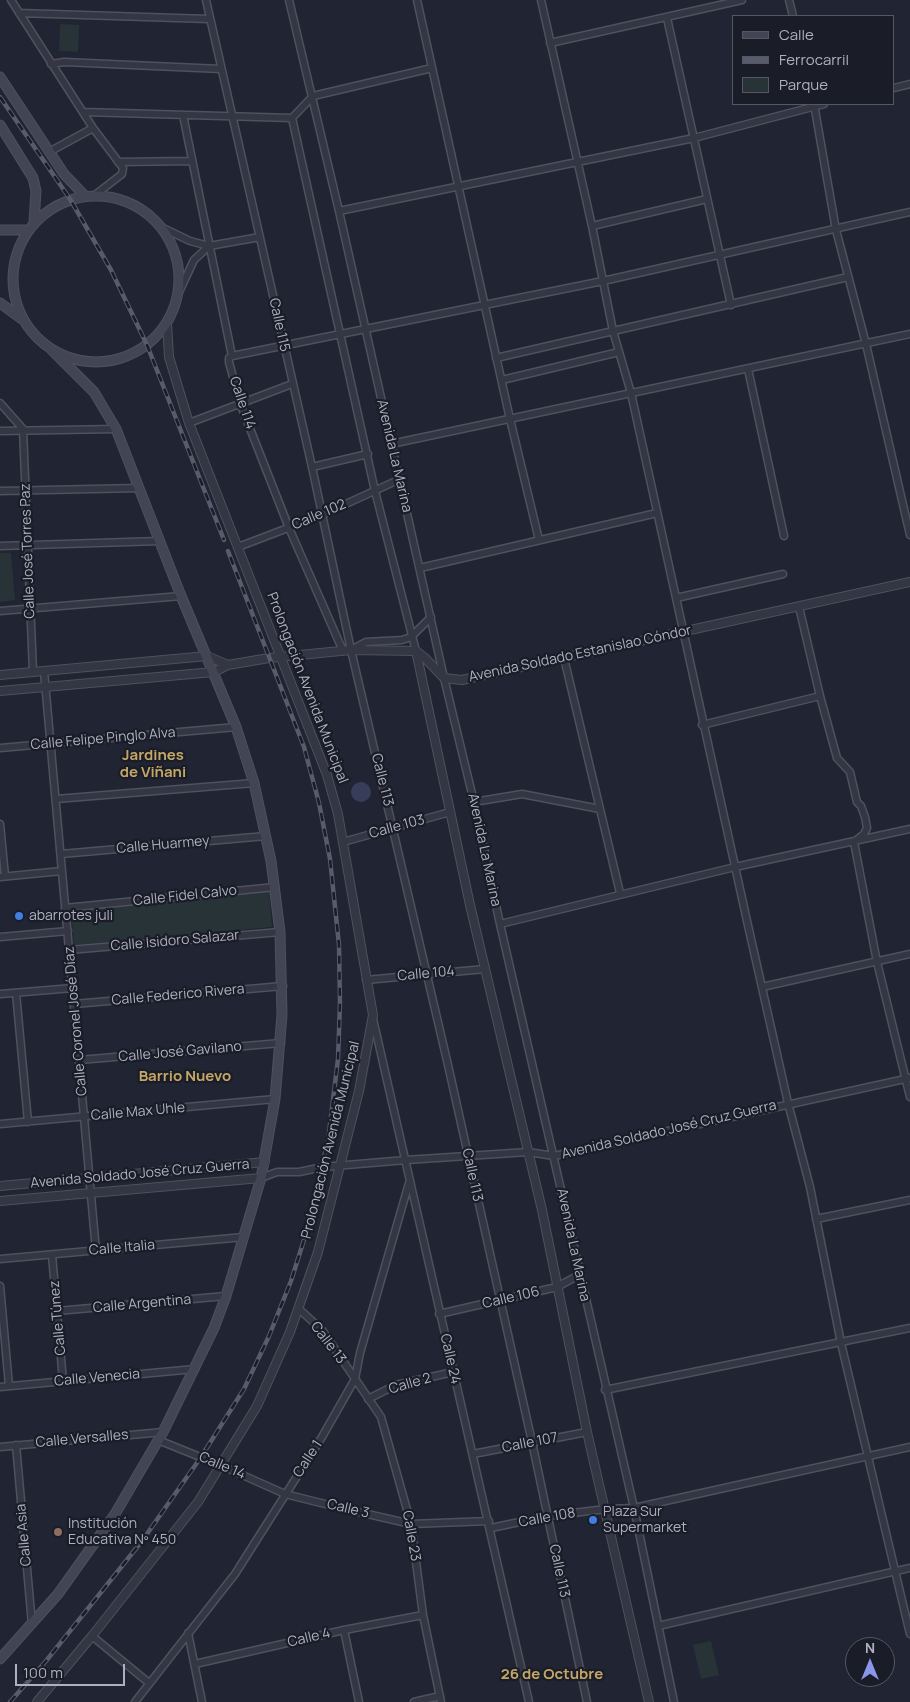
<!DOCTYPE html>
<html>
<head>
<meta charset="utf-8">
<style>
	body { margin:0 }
	#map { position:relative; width:910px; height:1702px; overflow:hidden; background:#212432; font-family:Manrope,sans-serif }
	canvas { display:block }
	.legend { position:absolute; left:732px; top:15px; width:162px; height:90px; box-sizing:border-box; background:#1a1c27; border:1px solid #555764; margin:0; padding:6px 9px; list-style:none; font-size:15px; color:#aeb0c0 }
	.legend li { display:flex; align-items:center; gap:10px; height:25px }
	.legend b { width:25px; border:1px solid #555764 }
	.north { position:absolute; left:845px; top:1637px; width:50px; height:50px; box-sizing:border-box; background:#1a1c27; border:1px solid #555764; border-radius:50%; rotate:0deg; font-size:14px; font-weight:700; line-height:20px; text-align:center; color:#aeb0c0 }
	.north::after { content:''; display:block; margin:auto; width:18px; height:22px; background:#8a96e8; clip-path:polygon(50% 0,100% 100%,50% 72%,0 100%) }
	.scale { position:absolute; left:15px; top:1664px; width:110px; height:22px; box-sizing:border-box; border:2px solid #aeb0c0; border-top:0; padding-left:6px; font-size:15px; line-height:18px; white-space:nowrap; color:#aeb0c0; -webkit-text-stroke:4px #1a1c27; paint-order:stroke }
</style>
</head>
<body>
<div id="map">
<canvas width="910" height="1702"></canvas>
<ul class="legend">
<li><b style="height:6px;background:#434555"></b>Calle</li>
<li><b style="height:6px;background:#585b6b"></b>Ferrocarril</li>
<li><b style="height:14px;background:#273337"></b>Parque</li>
</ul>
<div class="north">N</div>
<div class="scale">100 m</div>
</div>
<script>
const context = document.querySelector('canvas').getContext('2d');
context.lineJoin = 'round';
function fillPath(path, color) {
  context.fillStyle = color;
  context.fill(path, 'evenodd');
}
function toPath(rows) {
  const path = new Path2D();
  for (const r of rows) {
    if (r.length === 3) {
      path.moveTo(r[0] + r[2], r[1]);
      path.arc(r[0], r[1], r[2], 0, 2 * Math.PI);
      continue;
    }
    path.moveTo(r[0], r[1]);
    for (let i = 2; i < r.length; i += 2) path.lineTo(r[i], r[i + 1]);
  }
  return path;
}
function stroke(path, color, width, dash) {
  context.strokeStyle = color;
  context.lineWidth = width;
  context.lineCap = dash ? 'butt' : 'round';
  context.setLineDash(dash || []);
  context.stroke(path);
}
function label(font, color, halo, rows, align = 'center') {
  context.font = font + ' Manrope,sans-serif';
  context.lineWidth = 4.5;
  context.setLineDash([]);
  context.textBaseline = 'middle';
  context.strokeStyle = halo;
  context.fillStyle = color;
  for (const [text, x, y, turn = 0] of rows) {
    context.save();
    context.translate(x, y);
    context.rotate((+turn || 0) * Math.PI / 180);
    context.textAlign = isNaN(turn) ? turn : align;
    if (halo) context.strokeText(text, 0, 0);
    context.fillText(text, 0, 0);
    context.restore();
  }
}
const green = toPath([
	[60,24,79,25,78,52,59,51],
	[0,553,11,553,15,600,0,602],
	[269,891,272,927,74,945,71,910],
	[711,1641,719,1675,701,1679,693,1645]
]);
const water = toPath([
	[361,792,10]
]);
const minor = toPath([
	[11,0,93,128,123,168,122,174,95,195],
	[206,0,312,467,351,650,448,1065,532,1442,587,1702],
	[289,0,339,211,444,678,474,802,500,924,634,1508,674,1702],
	[417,0,510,419,539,540],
	[541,0,592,226,613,331,631,393,747,921,788,1103,810,1187,841,1343,910,1634],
	[789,0,793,16],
	[19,13,209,19],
	[667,18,731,305],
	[550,43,742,0],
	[51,64,64,62,221,69],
	[894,88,910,84],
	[814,104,836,230,866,344,910,535],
	[83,112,292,118,313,96,432,68],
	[183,115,232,356,229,358,229,362,240,403,289,528,343,651],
	[292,118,375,491,416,651],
	[49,152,93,128],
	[118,162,192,161],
	[339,211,694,138,824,104],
	[592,226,707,199],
	[163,228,190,241,209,246,260,237],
	[179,292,194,260,209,246],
	[232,356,603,281,910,212],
	[496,358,848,277],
	[748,369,784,536],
	[502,380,619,352],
	[0,403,23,429],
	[189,423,292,384],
	[23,429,33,672],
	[0,431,116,429],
	[391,444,910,334],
	[312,467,368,454],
	[0,491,139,488],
	[0,546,160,541],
	[238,547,322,515,398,480],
	[420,568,657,513],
	[676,598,783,574],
	[799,607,820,696,837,758,850,772,857,802,861,806,865,817,867,828,864,834,854,842,877,962,910,1097],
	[0,611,181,596],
	[351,650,366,642,402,640,411,637,431,617],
	[564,658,620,893],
	[44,671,96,1251],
	[702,725,820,696],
	[0,748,236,727],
	[56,799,254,783],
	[474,802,522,794,600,809],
	[0,824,5,876],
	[343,842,450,812],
	[61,854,266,836],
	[0,877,62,871],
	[65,908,275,887],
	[500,924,735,867,910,829],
	[0,937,68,931],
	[69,950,280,932],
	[366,980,485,969],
	[762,987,910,954],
	[16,993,28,1122],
	[0,994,73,988],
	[74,1004,283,986],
	[373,1019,529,1702],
	[79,1060,281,1043],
	[0,1124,275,1099],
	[261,1178,277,1172,299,1172,323,1167,406,1160,528,1152,554,1156,910,1078],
	[816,1219,910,1200],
	[52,1255,63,1381],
	[0,1259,244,1237],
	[0,1286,9,1386],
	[299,1309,322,1330,381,1417,411,1524,423,1615,441,1702],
	[57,1311,226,1296],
	[439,1314,557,1287,579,1275],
	[0,1387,195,1369],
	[605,1390,910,1328],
	[368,1399,396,1385,453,1372],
	[158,1440,220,1465,285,1494,337,1507,411,1524,489,1521],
	[16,1445,32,1624],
	[0,1447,163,1432],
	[473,1454,587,1432],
	[491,1528,548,1516,606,1509,634,1508,910,1447],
	[658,1626,910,1568],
	[344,1630,359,1702],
	[188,1633,202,1702],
	[92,1636,149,1683],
	[195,1664,344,1630,423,1615],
	[135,1702,235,1574,322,1437,355,1379,360,1353,409,1183],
	[414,1702,440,1696]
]);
const tertiary = toPath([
	[416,651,470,905,542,1210,587,1432,649,1702],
	[0,675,207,656,228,665],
	[0,691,214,672,228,665,269,658,351,650,416,651,425,658,444,678,462,680,910,582],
	[0,1186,265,1162],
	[0,1201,261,1178],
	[37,1702,92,1636,198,1502,257,1406,290,1332,318,1252,359,1091,373,1015,338,814,327,775,189,423,169,357,167,323]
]);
const secondary = toPath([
	[0,77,64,174,85,196],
	[0,125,33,178,36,191,34,222],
	[96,279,83],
	[0,230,28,230],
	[0,303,22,319],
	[0,1659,58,1594,115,1514,163,1432,214,1328,226,1296,261,1178,275,1099,282,1015,280,932,271,861,254,783,236,727,181,596,116,429,94,392,51,349]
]);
const rail = toPath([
	[0,97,70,199,111,270,147,345,224,540],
	[10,1702,46,1661,142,1541,201,1457,244,1389,269,1336,291,1281,309,1224,328,1140,338,1059,340,1003,339,945,330,859,319,803,304,747,228,551]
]);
const markers = [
	[19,916,5,"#3f7fe0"],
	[593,1520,5,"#3f7fe0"],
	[58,1532,5,"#8d6e63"]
];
const streetNames = [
	["Calle 115",279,325,78],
	["Calle 114",242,403,71],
	["Avenida La Marina",394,456,77],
	["Calle 102",319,515,-23],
	["Calle José Torres Paz",28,551,-92],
	["Avenida Soldado Estanislao Cóndor",580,654,-12],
	["Prolongación Avenida Municipal",307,688,69],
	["Calle Felipe Pinglo Alva",103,739,-5],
	["Calle 113",382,780,76],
	["Calle 103",397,827,-15],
	["Calle Huarmey",163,845,-5],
	["Avenida La Marina",484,850,78],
	["Calle Fidel Calvo",185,896,-6],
	["Calle Isidoro Salazar",175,941,-5],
	["Calle 104",426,974,-5],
	["Calle Federico Rivera",178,995,-5],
	["Calle Coronel José Díaz",76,1021,-95],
	["Calle José Gavilano",180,1052,-5],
	["Calle Max Uhle",138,1112,-5],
	["Avenida Soldado José Cruz Guerra",669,1130,-13],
	["Prolongación Avenida Municipal",331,1140,-76],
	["Avenida Soldado José Cruz Guerra",140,1174,-5],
	["Calle 113",472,1175,78],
	["Avenida La Marina",573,1245,78],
	["Calle Italia",122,1248,-5],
	["Calle 106",511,1298,-13],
	["Calle Argentina",142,1304,-5],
	["Calle Túnez",58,1318,-95],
	["Calle 13",328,1343,53],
	["Calle 24",450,1359,77],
	["Calle Venecia",97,1378,-5],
	["Calle 2",410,1384,-16],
	["Calle Versalles",82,1439,-5],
	["Calle 107",530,1443,-11],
	["Calle 1",308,1459,-57],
	["Calle 14",222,1466,23],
	["Calle 3",348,1509,13],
	["Calle 108",547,1518,-10],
	["Calle Asia",24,1535,-95],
	["Calle 23",411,1536,80],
	["Calle 113",559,1571,78],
	["Calle 4",309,1638,-13]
];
const poiNames = [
	["abarrotes juli",29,916],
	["Plaza Sur",603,1512],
	["Supermarket",603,1528],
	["Institución",68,1524],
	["Educativa Nº 450",68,1540]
];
const neighbourhoodNames = [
	["Jardines",153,756],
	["de Viñani",153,773],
	["Barrio Nuevo",185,1077],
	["26 de Octubre",552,1675]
];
fillPath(green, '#273337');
fillPath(water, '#383e59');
stroke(minor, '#4e515e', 9);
stroke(tertiary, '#4e515e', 10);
stroke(secondary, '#4e515e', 11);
stroke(minor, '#343643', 6);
stroke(tertiary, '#343643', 8);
stroke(secondary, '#434555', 9);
stroke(rail, '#585b6b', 4.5);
stroke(rail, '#1a1c27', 2.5, [8]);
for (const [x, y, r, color] of markers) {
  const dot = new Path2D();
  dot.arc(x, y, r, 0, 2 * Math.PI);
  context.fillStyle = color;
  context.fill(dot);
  stroke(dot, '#1a1c27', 2);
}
label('14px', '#aeb0c0', '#1a1c27', streetNames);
label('14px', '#aeb0c0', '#1a1c27', poiNames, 'left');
label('bold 15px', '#c3a766', '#1a1c27', neighbourhoodNames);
</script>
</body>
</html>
